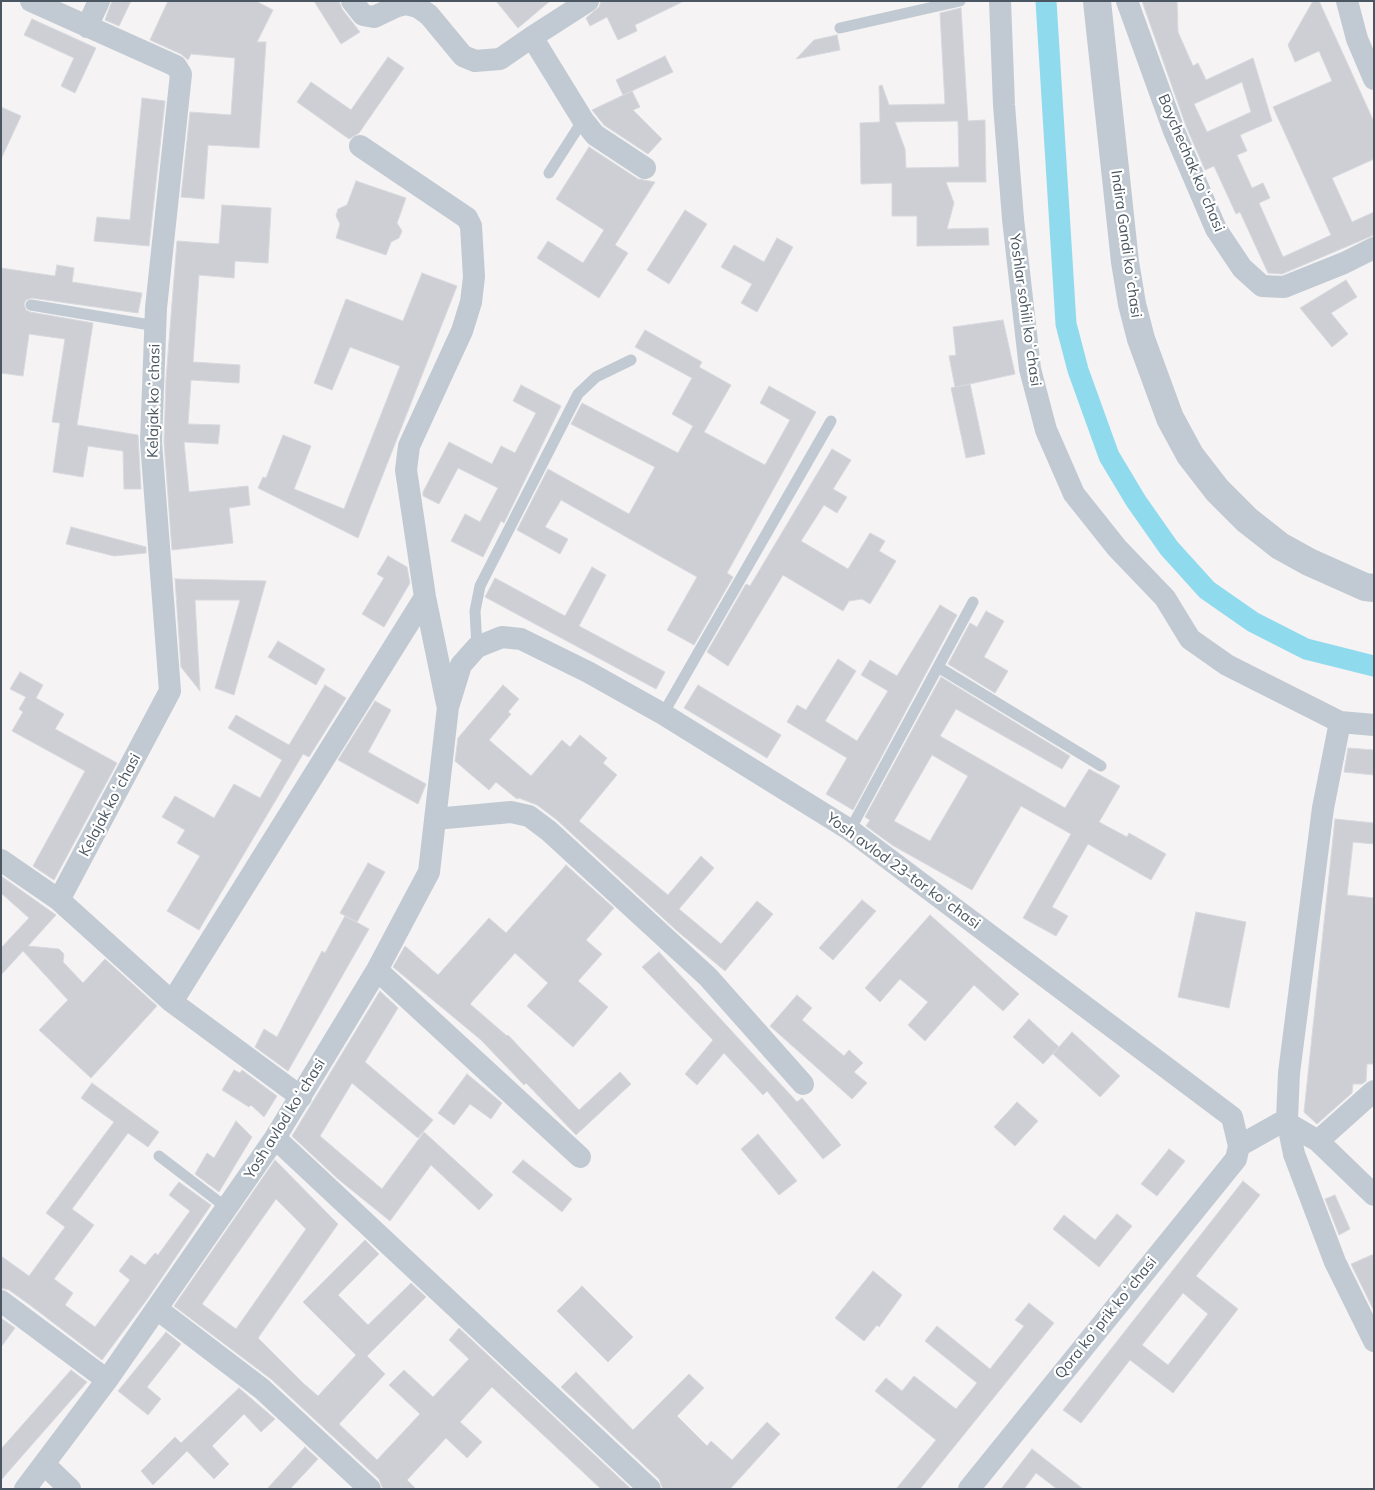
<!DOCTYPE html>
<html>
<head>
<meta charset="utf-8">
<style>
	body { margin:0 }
	#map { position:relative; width:1375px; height:1490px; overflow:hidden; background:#f5f3f3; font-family:Mulish,sans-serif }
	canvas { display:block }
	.frame { position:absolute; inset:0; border:2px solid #4a5661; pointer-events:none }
</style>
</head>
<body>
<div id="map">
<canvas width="1375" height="1490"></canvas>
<div class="frame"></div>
</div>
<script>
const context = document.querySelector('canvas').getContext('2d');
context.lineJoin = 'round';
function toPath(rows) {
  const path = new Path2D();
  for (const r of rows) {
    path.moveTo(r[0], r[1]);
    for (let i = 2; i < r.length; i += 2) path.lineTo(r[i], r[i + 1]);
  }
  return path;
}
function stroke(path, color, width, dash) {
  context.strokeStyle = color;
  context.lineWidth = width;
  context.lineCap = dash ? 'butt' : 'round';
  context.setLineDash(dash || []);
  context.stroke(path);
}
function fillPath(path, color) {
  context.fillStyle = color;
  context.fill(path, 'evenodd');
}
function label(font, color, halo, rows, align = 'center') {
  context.font = font + ' Mulish,sans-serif';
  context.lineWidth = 4.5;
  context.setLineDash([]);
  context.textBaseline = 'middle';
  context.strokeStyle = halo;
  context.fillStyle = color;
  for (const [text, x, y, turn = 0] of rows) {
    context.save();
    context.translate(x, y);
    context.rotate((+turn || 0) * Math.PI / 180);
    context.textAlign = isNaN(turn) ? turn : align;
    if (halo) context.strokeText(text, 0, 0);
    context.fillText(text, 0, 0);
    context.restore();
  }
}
const canal = toPath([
	[1046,1,1066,324,1078,370,1109,456,1136,501,1169,548,1207,590,1253,622,1306,649,1374,666]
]);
const building = toPath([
	[112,1,131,1,119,26,105,20,112,1],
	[168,1,256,1,273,10,257,42,266,42,259,148,208,145,204,199,181,197,190,112,231,115,235,58,191,54,188,60,181,54,150,40,168,1],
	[314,1,339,1,342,9,360,32,341,44,314,1],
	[496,1,550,1,518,28,496,1],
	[601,1,684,1,635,25,637,31,618,40,607,17,590,26,586,18,599,7,601,1],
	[1142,1,1177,1,1178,32,1193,66,1198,63,1206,80,1253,58,1272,121,1240,135,1247,151,1237,155,1252,188,1263,183,1270,198,1259,203,1283,257,1331,235,1273,107,1332,81,1319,51,1295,62,1288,45,1313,1,1319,1,1374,122,1374,159,1332,178,1352,222,1374,212,1374,235,1282,274,1268,273,1240,212,1236,214,1214,166,1205,170,1186,126,1142,1],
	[1242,82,1251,112,1207,132,1194,104,1242,82],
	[961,8,968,121,985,120,986,182,946,182,954,203,947,229,988,228,989,245,917,246,917,216,892,216,892,183,861,184,860,123,880,122,879,86,882,85,889,105,945,104,940,13,961,8],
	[958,121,959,167,906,168,905,149,895,122,958,121],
	[32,19,96,48,75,93,61,86,74,58,24,35,32,19],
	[837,35,840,50,796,59,814,40,837,35],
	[665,56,673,72,623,95,616,80,665,56],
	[388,57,404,68,359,133,349,139,297,102,311,82,351,110,388,57],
	[632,91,640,107,633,110,662,139,648,154,604,125,592,110,632,91],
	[142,98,165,101,149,246,94,241,97,217,130,220,142,98],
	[1,107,21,116,1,159,1,107],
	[589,147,638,179,655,182,615,245,628,253,599,298,537,258,548,241,583,263,604,230,556,199,589,147],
	[356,181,406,198,397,223,402,231,399,238,391,242,386,255,336,238,340,224,336,216,338,209,347,205,356,181],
	[222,205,271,208,268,263,235,261,234,278,199,275,193,362,240,365,239,383,191,380,188,424,220,425,218,444,184,442,189,492,248,486,250,505,229,508,233,543,172,550,164,442,166,379,177,241,219,244,222,205],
	[685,210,707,224,669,284,647,270,685,210],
	[777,238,793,247,757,312,741,303,752,284,721,267,734,245,764,262,777,238],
	[57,265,74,268,72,282,142,293,138,313,32,298,26,300,24,304,26,310,30,312,93,323,77,425,138,435,141,489,124,489,123,451,88,446,83,477,53,472,60,423,52,422,65,339,29,334,23,376,1,373,1,268,55,276,57,265],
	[422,273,457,286,358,538,258,488,263,477,266,478,283,435,311,446,294,489,344,509,400,366,350,347,332,390,314,383,346,299,403,321,422,273],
	[1346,280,1357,297,1331,313,1348,334,1332,347,1300,308,1346,280],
	[1003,320,1015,374,956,387,970,384,985,454,966,458,951,388,955,387,949,356,956,355,953,327,1003,320],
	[645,330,702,362,699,367,731,385,704,432,765,465,790,420,760,403,769,386,816,412,727,573,733,577,694,645,667,630,697,577,561,500,545,527,568,539,560,554,517,530,548,469,629,514,655,467,571,424,582,403,678,453,693,426,672,414,692,378,635,347,645,330],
	[521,385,561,406,504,523,501,521,483,557,451,541,465,514,480,522,498,488,458,468,439,504,423,496,423,492,449,442,492,464,501,446,515,453,536,413,513,401,521,385],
	[832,449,851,460,833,489,847,497,837,513,824,505,801,541,848,569,870,533,885,541,879,551,896,561,870,604,862,599,849,601,843,611,783,575,728,666,707,652,746,584,750,586,832,449],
	[71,527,146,547,146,553,114,556,66,544,71,527],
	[388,556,407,567,410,583,384,627,362,614,384,578,377,574,388,556],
	[592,567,606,575,579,626,665,672,656,689,485,597,495,578,565,616,592,567],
	[175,579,266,581,234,695,215,688,240,600,195,600,200,691,181,667,175,579],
	[940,605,957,615,853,810,826,794,847,758,787,722,797,705,806,710,838,659,856,671,825,721,857,741,888,691,861,675,870,660,897,676,940,605],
	[986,611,1004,621,984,657,1008,671,995,693,948,664,970,623,977,627,986,611],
	[278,641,325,669,316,685,268,657,278,641],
	[20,672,43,685,36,698,64,714,55,729,117,763,54,880,33,866,85,771,12,731,23,712,19,709,26,697,10,689,20,672],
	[941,677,1070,756,1062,769,956,709,940,736,1065,808,1089,769,1120,786,1099,822,1127,837,1129,833,1166,854,1151,880,1088,844,1052,907,1068,916,1056,936,1023,918,1071,834,1021,806,972,890,892,845,866,826,870,820,865,817,941,677],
	[932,755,968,776,930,841,894,821,932,755],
	[325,685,346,698,309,757,303,754,199,930,167,911,200,856,177,843,185,830,162,817,175,796,214,818,234,784,260,798,282,760,228,728,236,715,289,745,325,685],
	[503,685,519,699,508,712,511,714,489,740,531,776,562,740,570,747,580,735,607,758,603,763,617,775,579,821,668,895,701,856,714,868,679,909,721,944,757,901,773,914,725,971,676,930,557,820,537,805,519,798,517,799,496,782,489,790,455,761,458,738,503,685],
	[698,685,781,735,767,758,684,708,698,685],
	[375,701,391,710,368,752,426,784,418,804,338,760,375,701],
	[1348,748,1374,750,1374,775,1344,772,1348,748],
	[1335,819,1374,823,1374,844,1353,842,1347,895,1374,898,1374,1064,1367,1064,1366,1081,1362,1084,1353,1084,1352,1093,1317,1124,1304,1112,1335,819],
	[368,863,385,872,357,922,340,913,368,863],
	[566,865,614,908,586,940,602,954,578,981,608,1007,573,1047,527,1006,548,983,515,953,470,1004,507,1036,508,1035,579,1110,620,1072,631,1084,576,1135,526,1083,524,1085,481,1040,393,967,405,946,438,975,489,918,506,933,566,865],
	[1,876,56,915,28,946,59,949,64,954,63,962,83,983,105,959,157,1006,91,1078,39,1030,68,1000,23,951,1,975,1,948,29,918,1,893,1,876],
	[862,900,876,911,833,960,819,948,862,900],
	[1196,912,1246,922,1229,1008,1178,997,1196,912],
	[930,915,1019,994,1003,1011,974,985,925,1041,908,1025,928,1002,900,979,880,1002,865,988,930,915],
	[345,916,369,929,288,1071,255,1047,264,1029,277,1037,322,951,325,953,345,916],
	[659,952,797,1102,802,1098,841,1145,823,1159,767,1091,763,1095,724,1053,697,1085,685,1074,713,1040,642,967,659,952],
	[380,991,398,1008,365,1062,433,1120,418,1138,352,1083,320,1136,382,1189,424,1132,493,1195,479,1210,431,1165,390,1221,338,1179,292,1136,380,991],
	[797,995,812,1008,802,1020,844,1056,849,1050,863,1063,854,1072,867,1083,852,1099,770,1026,797,995],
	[1029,1019,1059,1047,1043,1064,1013,1037,1029,1019],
	[1072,1032,1120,1076,1100,1097,1053,1054,1072,1032],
	[234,1070,240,1073,242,1070,277,1096,264,1117,251,1105,249,1107,222,1090,234,1070],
	[467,1074,502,1103,491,1119,470,1104,454,1125,438,1113,467,1074],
	[92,1083,159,1132,148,1147,128,1133,72,1209,94,1225,54,1279,73,1293,65,1305,95,1327,130,1280,119,1271,131,1255,145,1265,155,1253,158,1255,190,1211,169,1195,179,1182,211,1205,148,1298,102,1360,30,1305,9,1290,1,1288,1,1256,29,1276,65,1227,46,1213,114,1122,81,1098,92,1083],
	[1017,1102,1038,1121,1015,1146,994,1127,1017,1102],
	[236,1121,252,1137,219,1192,195,1174,207,1153,214,1158,236,1121],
	[758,1134,797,1181,779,1195,741,1149,758,1134],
	[1169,1149,1185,1161,1157,1196,1141,1184,1169,1149],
	[275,1160,338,1224,258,1338,303,1383,318,1396,356,1355,303,1302,365,1240,379,1254,338,1295,368,1325,411,1283,426,1297,367,1356,385,1374,339,1424,377,1460,420,1414,389,1385,404,1370,433,1397,469,1359,449,1340,459,1328,631,1489,601,1489,492,1387,460,1422,482,1442,467,1458,446,1438,407,1480,416,1489,383,1489,379,1479,271,1379,174,1306,275,1160],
	[276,1199,306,1229,236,1329,202,1304,276,1199],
	[523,1160,572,1199,562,1212,512,1172,523,1160],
	[1243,1181,1260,1195,1196,1276,1238,1309,1173,1393,1130,1360,1081,1423,1063,1410,1243,1181],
	[1183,1293,1208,1314,1168,1365,1142,1345,1183,1293],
	[1335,1195,1350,1229,1339,1235,1325,1199,1335,1195],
	[1117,1214,1132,1226,1099,1267,1053,1229,1064,1215,1095,1240,1117,1214],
	[1374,1254,1374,1311,1351,1264,1374,1254],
	[873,1271,902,1295,879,1327,877,1325,864,1341,835,1318,873,1271],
	[582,1286,633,1337,608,1362,557,1311,582,1286],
	[1029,1303,1054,1323,920,1489,896,1489,936,1440,875,1391,886,1378,902,1391,914,1376,956,1409,977,1383,925,1341,937,1326,990,1369,1024,1326,1015,1320,1029,1303],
	[1,1318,15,1328,1,1347,1,1318],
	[166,1332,181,1344,147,1387,161,1399,148,1415,118,1391,166,1332],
	[71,1370,87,1382,1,1480,1,1449,71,1370],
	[576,1372,633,1430,689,1374,704,1388,677,1416,707,1446,711,1441,732,1460,767,1422,780,1434,730,1489,663,1489,659,1479,561,1387,576,1372],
	[239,1388,275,1419,261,1432,244,1414,212,1446,229,1464,214,1479,187,1451,153,1485,141,1471,175,1437,181,1443,239,1388],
	[305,1447,318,1459,290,1489,267,1489,305,1447],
	[1032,1449,1083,1489,1057,1489,1036,1473,1024,1489,1001,1489,1032,1449]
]);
const service = toPath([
	[840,28,960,1],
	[549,173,583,120],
	[31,305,156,326],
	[477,647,475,611,480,586,578,394,596,377,631,360],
	[938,667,1101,766],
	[663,714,831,421],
	[850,830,973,602],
	[159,1156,227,1208]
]);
const minor = toPath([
	[31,1,176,66,181,74,156,308,151,442,170,691,59,900],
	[352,1,363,15,374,17,395,7,406,4,418,7,429,15,463,56,475,61,500,59,532,37],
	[588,1,532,37,583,120,595,135,645,168],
	[1000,1,1004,105,1013,219,1030,369,1046,430,1074,494,1117,548,1165,598,1190,639,1227,665,1340,722],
	[1127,1,1174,131,1216,229,1242,268,1262,286,1284,287,1344,263,1374,248],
	[1347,1,1357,39,1374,79],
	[87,27,99,1],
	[360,146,467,218,471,226,474,277,471,302,462,331,409,446,406,470,425,597,447,704],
	[1374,725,1340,722,1323,808,1289,1073,1287,1119,1294,1154,1335,1262,1374,1341],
	[435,819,511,812,529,816,549,831,708,977,803,1084],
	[1,860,59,900,172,1002,301,1097],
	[377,970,580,1157],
	[172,1002,425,597],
	[1289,1124,1318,1141,1374,1195],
	[275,1138,650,1489],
	[1318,1141,1374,1091],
	[1239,1146,1287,1119],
	[1,1301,107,1380],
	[157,1309,262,1389,370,1489],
	[44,1464,70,1489],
	[25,1489,107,1380,275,1138,377,970,429,872,448,707,461,665,477,647,502,637,521,639,588,672,663,714,850,830,1232,1117,1239,1146,1236,1159,969,1489]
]);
const tertiary = toPath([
	[1097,1,1125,262,1132,304,1141,339,1170,418,1190,455,1217,490,1247,520,1280,546,1309,562,1365,587,1374,588]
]);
const streetNames = [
	["Boychechak koʻchasi",1191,163,67],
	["Indira Gandi koʻchasi",1126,244,82],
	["Yoshlar sohili koʻchasi",1025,310,82],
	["Kelajak koʻchasi",154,401,-89],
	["Kelajak koʻchasi",110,805,-62],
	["Yosh avlod 23-tor koʻchasi",903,871,36],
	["Yosh avlod koʻchasi",285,1119,-58],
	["Qora koʻprik koʻchasi",1106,1318,-51]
];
stroke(canal, '#90daee', 21);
fillPath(building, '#cdcfd5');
stroke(building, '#d7d9de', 1);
stroke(service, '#c1cad2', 11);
stroke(minor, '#c1cad2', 22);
stroke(tertiary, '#c1cad2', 28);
label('15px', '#4a5661', '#fff', streetNames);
</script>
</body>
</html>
